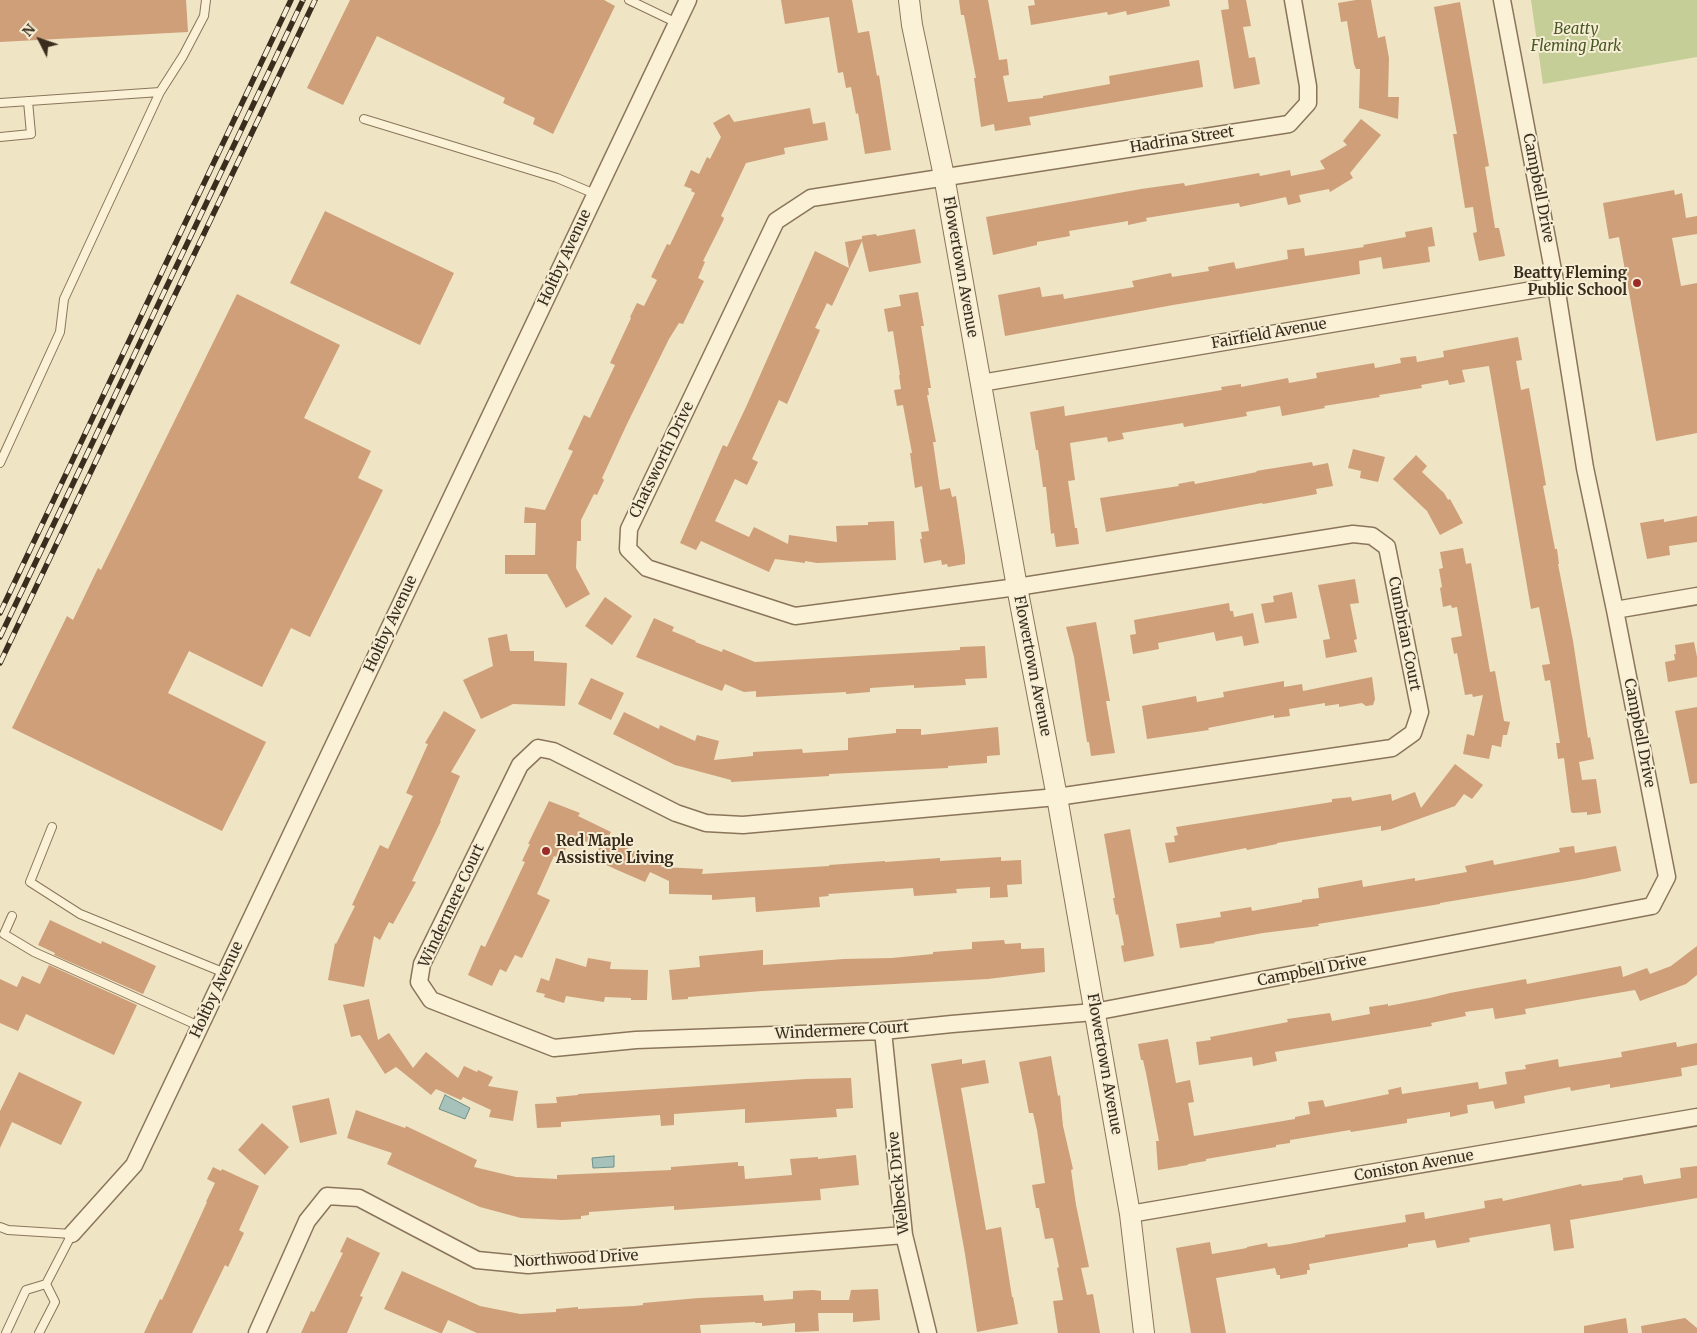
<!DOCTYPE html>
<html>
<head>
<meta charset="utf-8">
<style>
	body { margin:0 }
	#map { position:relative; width:1697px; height:1333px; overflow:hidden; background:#efe4c4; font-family:Merriweather,serif }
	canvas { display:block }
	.north { position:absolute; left:15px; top:15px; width:50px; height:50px; -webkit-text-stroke:4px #f6eed4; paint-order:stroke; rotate:311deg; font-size:14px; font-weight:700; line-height:20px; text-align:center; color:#3a2d1e }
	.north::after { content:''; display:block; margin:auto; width:18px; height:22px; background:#3a2d1e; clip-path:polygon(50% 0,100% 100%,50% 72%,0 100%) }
</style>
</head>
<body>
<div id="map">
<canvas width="1697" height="1333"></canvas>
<div class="north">N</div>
</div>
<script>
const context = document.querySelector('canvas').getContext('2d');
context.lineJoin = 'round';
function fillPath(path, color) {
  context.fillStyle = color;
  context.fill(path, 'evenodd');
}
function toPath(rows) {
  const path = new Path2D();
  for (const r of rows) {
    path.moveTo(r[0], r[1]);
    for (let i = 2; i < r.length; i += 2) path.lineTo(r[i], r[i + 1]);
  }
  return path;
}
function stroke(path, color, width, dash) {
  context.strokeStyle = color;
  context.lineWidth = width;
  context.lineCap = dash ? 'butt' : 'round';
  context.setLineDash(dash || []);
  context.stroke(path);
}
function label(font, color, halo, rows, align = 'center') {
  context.font = font + ' Merriweather,serif';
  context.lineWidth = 4;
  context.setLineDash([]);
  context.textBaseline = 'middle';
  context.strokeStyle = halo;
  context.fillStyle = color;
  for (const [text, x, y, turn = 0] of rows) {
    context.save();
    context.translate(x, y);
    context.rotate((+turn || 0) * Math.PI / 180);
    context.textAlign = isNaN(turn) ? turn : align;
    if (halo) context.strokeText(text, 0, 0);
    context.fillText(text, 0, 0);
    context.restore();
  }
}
const green = toPath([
	[1531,0,1697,0,1697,57,1543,84]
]);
const water = toPath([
	[445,1095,470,1108,465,1119,439,1109,445,1095],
	[614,1156,614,1167,593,1168,592,1158,614,1156]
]);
const building = toPath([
	[0,0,186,0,188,32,0,42],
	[350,0,604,0,615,6,553,134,533,124,535,118,503,103,505,98,377,36,343,105,307,88],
	[781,0,852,0,858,33,869,31,877,76,879,75,891,150,865,154,858,113,856,114,851,87,846,88,843,72,838,73,829,17,785,24],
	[959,0,988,0,999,60,1007,59,1009,75,1003,76,1008,102,1043,98,1043,96,1110,84,1109,76,1199,60,1203,87,1029,117,1031,125,995,131,994,124,981,127,974,78,976,78,964,15,961,15],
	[1034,0,1169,0,1170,6,1127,15,1126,11,1108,15,1107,12,1031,25,1028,6,1035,5],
	[1228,0,1246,0,1251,26,1243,27,1249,58,1255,57,1260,84,1234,89,1221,10,1229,9],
	[1356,0,1371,0,1378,38,1385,36,1389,58,1388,97,1399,97,1398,119,1359,108,1360,69,1356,69,1354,64,1347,21,1341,22,1338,3],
	[1460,2,1489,166,1485,167,1495,228,1499,228,1505,256,1479,261,1473,233,1477,232,1473,207,1465,208,1453,134,1457,134,1434,7],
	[810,108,813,124,825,122,828,140,784,148,785,154,746,163,721,216,724,218,723,221,703,261,705,262,698,278,704,281,683,324,679,323,669,339,627,424,602,478,604,480,597,495,594,494,581,520,581,541,577,541,576,568,590,594,566,608,547,574,505,574,505,555,535,555,536,523,524,523,525,507,545,510,573,451,568,449,584,415,590,418,615,365,610,363,631,318,630,317,637,303,644,306,657,280,651,277,667,244,670,245,695,193,691,191,692,189,684,186,691,170,699,174,707,157,710,159,721,137,713,123,729,114,734,122],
	[1361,119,1381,135,1350,173,1353,178,1330,192,1329,189,1299,195,1301,202,1288,205,1286,197,1240,207,1239,203,1146,218,1147,221,1128,225,1128,221,1069,231,1070,236,1037,242,1037,245,993,255,986,217,1141,189,1184,183,1185,186,1259,173,1260,176,1290,170,1291,176,1325,169,1320,161,1347,145,1343,141],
	[1674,190,1675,195,1682,193,1686,218,1697,216,1697,234,1672,238,1681,286,1697,283,1697,433,1656,441,1619,237,1609,239,1603,203],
	[325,211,454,273,420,345,290,283],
	[1432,227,1435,246,1428,247,1430,262,1383,269,1381,257,1359,261,1360,274,1173,305,1005,336,998,295,1040,287,1042,297,1063,294,1064,299,1134,287,1132,281,1171,273,1172,277,1209,271,1208,267,1234,262,1236,269,1288,259,1287,250,1304,248,1305,256,1364,247,1363,245,1406,237,1405,232],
	[915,229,921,263,869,272,862,241,832,306,827,303,815,328,820,330,787,404,779,400,752,459,758,462,747,485,735,479,715,521,749,537,754,527,788,544,789,535,837,542,836,526,868,525,868,522,894,521,896,560,817,563,805,561,805,563,775,559,769,572,701,541,696,550,680,543,723,445,727,447,746,407,815,251,849,268,845,242,862,239,862,236,876,234,877,236],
	[918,292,924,326,921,326,931,388,928,388,929,395,927,395,936,442,933,442,940,490,950,488,952,497,956,496,965,556,965,564,948,567,947,564,942,565,941,560,924,563,920,539,922,539,921,532,929,531,922,486,915,488,910,453,912,453,903,405,897,406,894,390,901,389,899,375,900,375,893,331,888,332,884,309,901,306,899,295],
	[237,294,340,345,304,418,371,451,358,478,383,490,310,637,291,628,262,687,189,651,168,693,266,742,222,831,12,728,67,616,73,620,98,568,101,570],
	[1518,337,1522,360,1516,361,1521,390,1529,388,1546,485,1543,486,1555,549,1557,549,1559,564,1558,564,1573,641,1588,738,1590,737,1594,759,1579,762,1582,780,1596,779,1601,813,1587,815,1587,812,1573,813,1571,812,1564,758,1558,759,1556,743,1560,743,1550,680,1545,681,1542,665,1550,664,1539,607,1531,609,1489,366,1462,370,1465,382,1449,385,1448,380,1421,385,1422,388,1379,395,1380,397,1324,406,1325,408,1282,416,1280,406,1246,412,1247,416,1184,427,1183,423,1122,433,1124,439,1108,442,1107,437,1070,443,1075,480,1068,481,1075,528,1077,528,1079,544,1056,547,1054,533,1051,534,1046,487,1043,487,1038,450,1036,450,1030,412,1064,406,1065,416,1222,390,1221,387,1241,384,1241,387,1288,378,1289,383,1317,378,1316,373,1374,363,1375,368,1401,363,1400,358,1416,356,1417,362,1444,357,1443,351],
	[1353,449,1385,457,1378,482,1360,478,1361,471,1348,468],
	[1416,455,1427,466,1422,472,1444,493,1448,500,1450,499,1463,523,1440,535,1427,511,1393,479],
	[1312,462,1313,466,1328,463,1333,486,1316,489,1317,494,1263,504,1262,503,1106,532,1100,498,1179,486,1178,484,1194,481,1195,484,1257,472,1256,471],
	[1697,516,1697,542,1669,546,1670,555,1647,559,1640,523,1664,519,1664,522],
	[1463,548,1466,564,1471,563,1490,672,1495,671,1504,721,1510,722,1507,735,1503,735,1501,747,1492,745,1489,759,1463,754,1467,734,1474,736,1483,695,1473,697,1472,694,1465,695,1457,653,1454,654,1451,638,1462,636,1457,607,1452,608,1451,605,1443,607,1440,588,1442,587,1439,569,1443,568,1440,552],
	[1355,579,1359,603,1350,604,1357,639,1354,640,1357,652,1326,658,1323,640,1330,639,1318,585],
	[1292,592,1297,618,1265,623,1261,604,1274,602,1273,596],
	[605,597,632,616,612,645,585,626],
	[1229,603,1230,611,1233,611,1234,617,1253,613,1259,643,1244,646,1242,636,1216,641,1214,632,1158,643,1159,649,1133,654,1130,635,1136,634,1134,620],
	[654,618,674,627,672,631,696,641,695,642,722,652,723,649,755,662,960,650,960,647,985,646,987,678,965,679,966,685,914,688,914,685,870,688,870,692,846,694,846,692,756,697,756,691,744,692,725,684,722,691,636,657],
	[1096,622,1110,701,1106,701,1115,753,1091,756,1089,742,1087,742,1074,657,1066,627],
	[507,634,510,651,534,651,534,661,567,663,565,706,513,704,481,719,463,680,493,666,488,638],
	[1694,642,1697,657,1697,677,1668,682,1665,662,1675,660,1674,654,1676,654,1675,645],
	[1372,677,1375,699,1373,705,1366,706,1362,703,1339,707,1339,704,1325,706,1325,703,1289,709,1290,716,1274,718,1274,715,1208,728,1209,730,1147,739,1142,706,1196,696,1197,702,1224,697,1223,692,1284,681,1284,687,1302,684,1303,691],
	[591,678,624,693,611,720,578,704],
	[1697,707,1697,783,1690,784,1675,711],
	[444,711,476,730,451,772,460,776,440,821,441,821,412,881,416,882,393,924,389,922,380,940,374,936,364,987,328,980,335,943,336,944,355,906,352,905,380,845,388,849,413,796,406,793,428,744,425,743],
	[624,712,659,729,660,725,695,741,697,735,719,741,714,760,753,756,753,752,802,749,803,753,848,750,848,738,896,733,896,729,921,729,921,735,998,727,1000,755,987,756,987,763,948,766,948,768,829,774,829,776,731,782,731,780,675,765,613,734],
	[1455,764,1483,785,1472,799,1464,794,1455,806,1391,829,1381,831,1381,826,1277,843,1277,844,1247,850,1246,848,1169,863,1165,843,1175,842,1174,836,1178,835,1176,827,1332,802,1332,799,1351,797,1352,801,1391,794,1392,801,1415,792,1421,808],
	[549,801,580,813,578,816,611,832,607,839,662,864,661,867,703,869,702,874,829,866,829,865,885,861,885,862,940,858,940,861,1001,857,1001,861,1021,860,1022,884,1007,885,1008,897,990,898,990,887,956,889,957,893,914,896,913,888,828,894,829,896,819,897,820,907,756,912,755,897,712,900,712,895,669,894,669,881,650,872,645,882,615,869,594,859,599,848,572,835,561,859,554,856,537,894,550,900,522,958,515,955,506,972,500,969,492,986,468,975,481,945,485,947,525,862,522,861,530,844,528,844],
	[1130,829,1154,956,1124,962,1121,946,1124,945,1118,914,1116,915,1113,898,1115,898,1104,834],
	[1574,846,1575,853,1616,846,1621,871,1584,879,1440,903,1440,904,1318,924,1319,926,1263,933,1214,942,1215,943,1180,948,1176,924,1221,917,1220,912,1251,907,1252,911,1302,902,1302,900,1319,898,1318,888,1362,880,1363,887,1415,878,1415,881,1467,872,1465,866,1493,860,1494,865,1560,852,1559,848],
	[50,920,101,944,102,941,156,966,143,994,54,955,55,953,38,945],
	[1004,940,1005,944,1021,943,1021,949,1044,948,1045,972,988,979,762,991,688,997,688,999,672,1000,669,970,700,967,699,956,763,950,763,965,844,959,892,958,933,954,933,952,972,949,972,942],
	[1697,946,1697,975,1686,984,1640,1001,1635,990,1525,1009,1526,1014,1495,1019,1493,1008,1465,1012,1466,1016,1431,1023,1432,1026,1275,1052,1277,1061,1253,1066,1252,1057,1199,1065,1196,1042,1211,1040,1210,1037,1288,1022,1287,1019,1330,1013,1332,1021,1370,1014,1369,1007,1388,1004,1388,1006,1430,998,1450,993,1526,979,1527,984,1621,966,1623,977,1647,968,1650,974,1671,966],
	[556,958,586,967,588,958,611,962,610,969,648,970,647,1000,631,1000,631,998,605,997,604,1002,566,996,564,1003,544,997,545,994,536,992,541,978,549,981],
	[49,965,137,1005,114,1055,26,1014,18,1031,0,1023,0,979,17,987,22,976,40,984],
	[369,999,378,1040,389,1033,413,1068,426,1052,458,1078,464,1066,477,1072,478,1070,493,1077,488,1086,518,1091,513,1121,489,1117,491,1110,463,1097,461,1100,436,1089,431,1095,396,1067,385,1074,360,1035,351,1037,343,1005],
	[1168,1039,1176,1083,1190,1080,1194,1102,1188,1103,1194,1136,1295,1119,1295,1117,1310,1114,1308,1102,1323,1100,1325,1107,1389,1094,1388,1090,1401,1087,1402,1094,1478,1082,1479,1089,1507,1084,1505,1072,1526,1069,1525,1065,1558,1059,1559,1067,1622,1057,1621,1052,1676,1042,1677,1047,1697,1043,1697,1065,1681,1068,1682,1076,1610,1088,1610,1084,1571,1091,1570,1087,1524,1096,1525,1103,1495,1109,1493,1101,1467,1105,1468,1113,1450,1117,1450,1112,1407,1119,1407,1123,1351,1132,1350,1130,1290,1140,1290,1143,1276,1145,1276,1147,1206,1159,1206,1161,1188,1164,1188,1165,1158,1170,1156,1141,1159,1141,1146,1073,1143,1060,1141,1060,1138,1044],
	[1051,1056,1058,1096,1060,1095,1063,1126,1073,1169,1071,1170,1076,1205,1089,1267,1081,1268,1087,1295,1093,1294,1100,1333,1058,1333,1053,1301,1063,1300,1057,1268,1059,1267,1053,1238,1045,1239,1039,1208,1036,1208,1032,1185,1045,1183,1037,1130,1033,1113,1029,1113,1019,1062],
	[962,1059,962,1064,985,1060,989,1083,961,1088,986,1230,1001,1227,1012,1297,1013,1297,1018,1324,977,1332,965,1254,931,1064],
	[19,1072,82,1102,61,1145,12,1122,0,1148,0,1111],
	[851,1078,853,1108,836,1109,837,1117,745,1123,745,1109,674,1114,674,1125,661,1126,660,1115,561,1122,561,1127,537,1128,535,1104,557,1103,556,1097,578,1095,578,1094,806,1079],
	[329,1098,337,1134,300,1143,292,1106],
	[356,1110,405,1128,406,1126,477,1160,474,1167,516,1177,557,1179,557,1175,671,1170,671,1167,738,1162,738,1166,744,1166,745,1179,792,1175,790,1159,818,1157,818,1159,856,1155,859,1185,820,1189,821,1200,674,1210,674,1206,589,1212,589,1215,581,1216,581,1219,562,1220,521,1218,480,1207,387,1164,392,1153,347,1138],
	[262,1123,289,1147,265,1175,238,1150],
	[1697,1166,1697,1198,1570,1220,1574,1248,1554,1251,1550,1224,1469,1238,1470,1242,1437,1248,1435,1240,1408,1244,1408,1247,1309,1264,1310,1270,1307,1270,1307,1274,1280,1279,1280,1275,1277,1275,1275,1268,1216,1278,1226,1333,1191,1333,1176,1248,1210,1242,1212,1254,1247,1248,1247,1247,1267,1243,1268,1247,1290,1244,1325,1237,1325,1235,1406,1222,1405,1215,1424,1212,1425,1219,1485,1208,1484,1201,1502,1198,1503,1201,1581,1184,1582,1186,1623,1180,1623,1178,1642,1175,1644,1184,1681,1178,1680,1168],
	[213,1167,221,1171,222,1169,259,1186,239,1230,244,1233,228,1267,225,1265,192,1333,144,1333,160,1299,162,1300,207,1202,206,1202,215,1183,207,1179],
	[347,1237,380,1253,360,1296,363,1297,354,1317,347,1333,301,1333,311,1311,314,1312,343,1253,340,1252],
	[402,1271,480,1306,520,1314,556,1312,556,1309,578,1307,578,1309,634,1306,643,1305,643,1303,699,1298,763,1295,764,1301,793,1299,793,1291,813,1290,821,1291,821,1300,849,1300,851,1290,878,1289,880,1320,853,1322,853,1313,818,1313,819,1331,795,1332,795,1323,762,1326,762,1323,755,1323,755,1322,700,1325,701,1333,477,1333,448,1320,442,1333,440,1333,384,1309],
	[1626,1318,1628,1333,1584,1333,1584,1326],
	[1685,1318,1697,1328,1697,1333,1642,1333,1641,1326]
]);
const service = toPath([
	[629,0,677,23],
	[0,103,160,92],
	[364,119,557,178,595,194],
	[0,137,31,134,28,101],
	[0,463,60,332,64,299,160,92,183,56,204,16,206,0],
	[52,827,30,882,80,914,225,973],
	[12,916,4,934,34,952,199,1026],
	[0,1227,8,1230,72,1234,46,1284],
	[6,1333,26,1290,46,1284,55,1302,39,1333]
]);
const minor = toPath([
	[1293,0,1308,86,1308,103,1289,124,811,198,776,221,629,529,628,549,647,568,795,616,1017,587,1353,534,1372,536,1387,547,1420,712,1413,733,1392,748,1057,797,743,825,706,823,676,813,553,751,538,748,520,765,422,964,419,982,431,1000,554,1048,636,1040,883,1031,952,1024,1094,1012,1652,906,1667,877,1615,610,1585,468,1556,286,1502,0],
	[981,383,1556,286],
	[1615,610,1697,596],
	[883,1031,904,1235,928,1333],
	[1130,1214,1697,1117],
	[72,1234,134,1165,688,0],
	[257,1333,307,1221,327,1196,359,1198,477,1260,528,1265,904,1235]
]);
const tertiary = toPath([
	[909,0,912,25,944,176,1017,587,1057,797,1130,1214,1144,1333]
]);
const rail = toPath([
	[0,613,291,0],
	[0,637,303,0],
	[0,663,315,0]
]);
const markers = [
	[1637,283,5,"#9b2b28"],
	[546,851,5,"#9b2b28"]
];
const parkNames = [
	["Beatty",1576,30],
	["Fleming Park",1576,47]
];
const streetNames = [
	["Hadrina Street",1182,140,-9],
	["Campbell Drive",1538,188,79],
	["Holtby Avenue",565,258,-65],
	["Flowertown Avenue",960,267,80],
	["Fairfield Avenue",1269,334,-10],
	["Chatsworth Drive",662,460,-64],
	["Holtby Avenue",391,624,-65],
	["Cumbrian Court",1404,634,79],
	["Flowertown Avenue",1032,666,79],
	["Campbell Drive",1639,733,79],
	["Windermere Court",452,906,-65],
	["Campbell Drive",1312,971,-11],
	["Holtby Avenue",217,990,-65],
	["Windermere Court",842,1031,-3],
	["Flowertown Avenue",1104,1064,80],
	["Coniston Avenue",1414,1166,-10],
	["Welbeck Drive",899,1183,-96],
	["Northwood Drive",576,1259,-3]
];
const poiNames = [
	["Beatty Fleming",1627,274],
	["Public School",1627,291],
	["Red Maple",556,842,"left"],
	["Assistive Living",556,859,"left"]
];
fillPath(green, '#c6ce97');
fillPath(water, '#a6c2bb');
stroke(water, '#6c9189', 1);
fillPath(building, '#ce9f79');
stroke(service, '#8a755a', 10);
stroke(minor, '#8a755a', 19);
stroke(tertiary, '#8a755a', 22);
stroke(service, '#faf1d7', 8);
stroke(minor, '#faf1d7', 16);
stroke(tertiary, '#faf1d7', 20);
stroke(rail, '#3a2d1e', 5.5);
stroke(rail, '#f6eed4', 4, [11]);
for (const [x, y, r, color] of markers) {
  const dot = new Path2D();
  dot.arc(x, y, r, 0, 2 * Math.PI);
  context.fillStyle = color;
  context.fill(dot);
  stroke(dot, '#f6eed4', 2);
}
label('italic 15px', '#485724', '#f6eed4', parkNames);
label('15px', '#3a2d1e', '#f6eed4', streetNames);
label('bold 15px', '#3a2d1e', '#f6eed4', poiNames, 'right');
</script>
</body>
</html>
